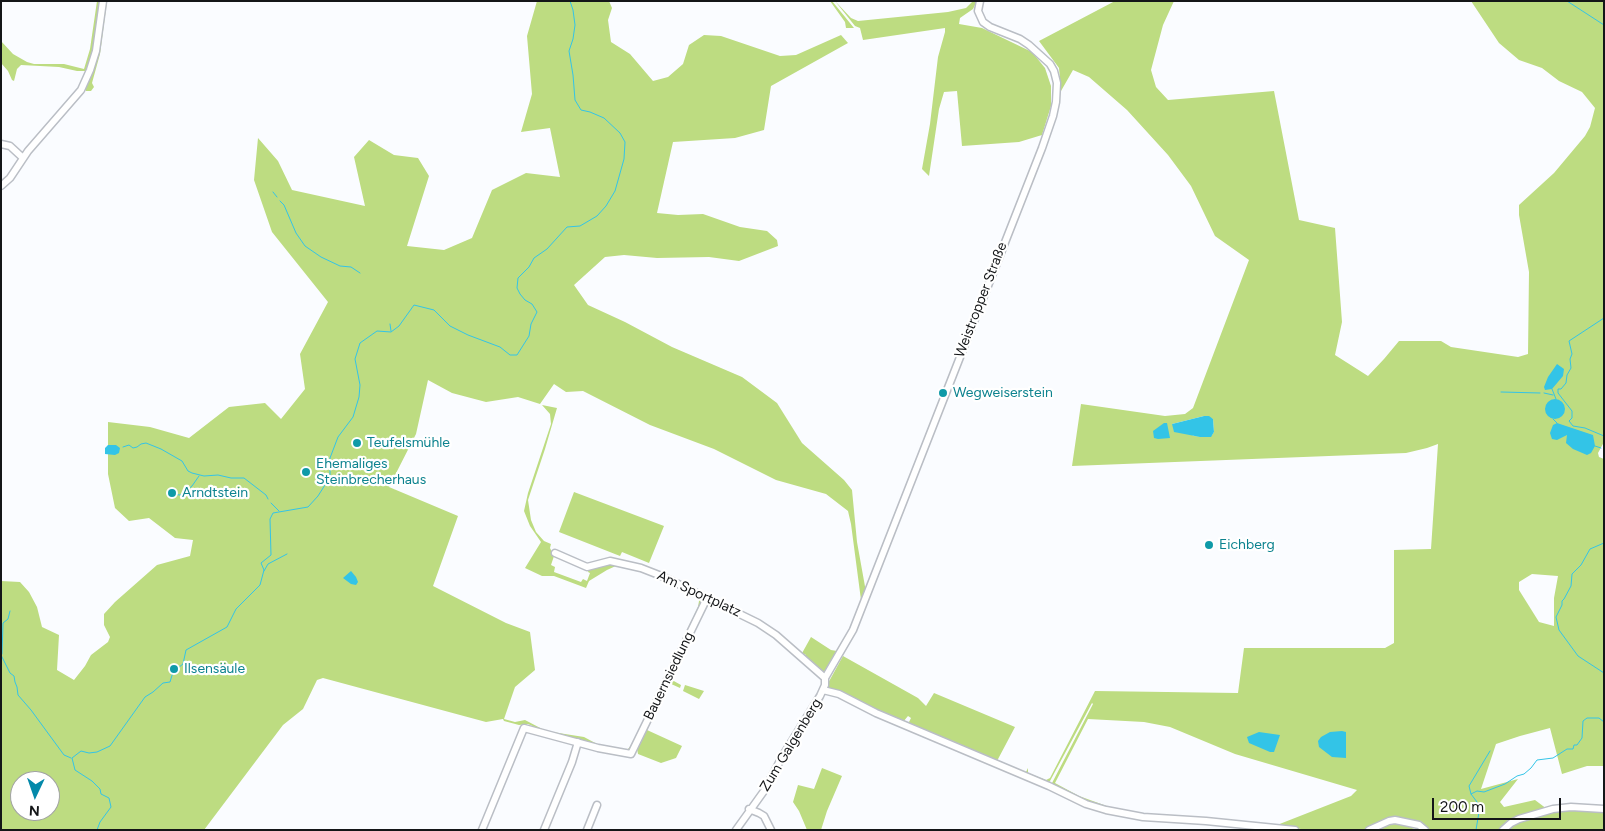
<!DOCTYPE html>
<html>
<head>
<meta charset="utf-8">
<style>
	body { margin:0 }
	#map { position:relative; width:1605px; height:831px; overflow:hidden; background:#fafcff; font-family:Figtree,sans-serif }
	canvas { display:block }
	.frame { position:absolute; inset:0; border:2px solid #141618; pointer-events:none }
	.north { position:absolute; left:10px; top:771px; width:50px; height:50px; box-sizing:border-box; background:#fff; border:1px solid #a1a2a3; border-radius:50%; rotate:183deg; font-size:14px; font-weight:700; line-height:20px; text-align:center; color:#141618 }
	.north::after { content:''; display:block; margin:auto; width:18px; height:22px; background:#0489aa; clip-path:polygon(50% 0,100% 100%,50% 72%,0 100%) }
	.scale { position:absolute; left:1432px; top:798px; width:129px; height:22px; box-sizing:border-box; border:2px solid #141618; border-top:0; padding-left:6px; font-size:15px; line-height:18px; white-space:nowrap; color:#141618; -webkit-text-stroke:4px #fff; paint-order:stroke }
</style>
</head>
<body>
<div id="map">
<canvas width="1605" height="831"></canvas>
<div class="frame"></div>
<div class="north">N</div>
<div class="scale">200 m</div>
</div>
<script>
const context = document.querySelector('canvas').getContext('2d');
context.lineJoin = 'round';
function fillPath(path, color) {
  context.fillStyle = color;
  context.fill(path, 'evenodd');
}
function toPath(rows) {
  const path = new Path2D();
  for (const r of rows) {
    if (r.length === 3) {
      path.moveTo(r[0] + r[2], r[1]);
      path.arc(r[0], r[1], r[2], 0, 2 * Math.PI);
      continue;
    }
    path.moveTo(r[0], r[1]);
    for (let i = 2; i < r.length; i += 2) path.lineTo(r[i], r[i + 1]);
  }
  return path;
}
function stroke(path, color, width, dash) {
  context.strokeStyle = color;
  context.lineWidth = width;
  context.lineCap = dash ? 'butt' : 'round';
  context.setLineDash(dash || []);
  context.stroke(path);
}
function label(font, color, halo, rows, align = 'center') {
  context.font = font + ' Figtree,sans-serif';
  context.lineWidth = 4.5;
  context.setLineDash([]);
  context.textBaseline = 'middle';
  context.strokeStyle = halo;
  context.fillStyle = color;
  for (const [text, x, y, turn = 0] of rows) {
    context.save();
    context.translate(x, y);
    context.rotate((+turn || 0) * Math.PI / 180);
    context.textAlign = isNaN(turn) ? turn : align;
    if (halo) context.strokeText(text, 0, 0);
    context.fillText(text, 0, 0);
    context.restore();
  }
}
const green = toPath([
	[97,1,102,1,94,50,86,71,77,71,59,67,21,65,17,69,14,81,12,80,8,71,1,63,1,41,13,54,27,62,34,64,64,64,84,69,90,49],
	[105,1,107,1,100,54,92,83,94,87,91,91,86,91,84,87],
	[537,1,609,1,612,8,608,20,611,42,630,54,653,81,668,77,683,64,689,45,704,35,721,36,780,56,796,55,841,35,848,43,771,86,764,130,735,138,673,142,657,213,678,215,703,214,740,227,767,231,777,240,778,246,739,261,709,257,657,258,624,255,605,257,574,285,588,305,625,322,672,347,742,377,777,403,802,443,844,480,852,490,857,542,866,592,851,631,829,669,825,674,821,673,804,659,806,656,805,654,803,656,801,655,811,637,831,650,837,651,840,648,842,641,850,630,861,600,851,524,848,511,826,494,776,480,714,449,650,425,583,391,566,392,554,384,540,404,518,397,486,402,452,393,428,380,416,434,389,487,458,516,433,586,506,623,530,632,535,670,515,687,504,719,515,722,525,720,546,731,584,737,599,745,621,751,628,749,633,743,668,672,698,607,699,601,697,597,691,592,663,579,630,567,618,565,607,570,589,581,586,588,554,576,542,576,525,568,541,542,530,526,524,511,528,493,551,424,550,414,542,405,557,408,545,449,528,500,531,520,536,532,544,541,551,544,550,548,554,556,551,565,555,567,554,572,581,582,583,579,587,581,590,573,588,572,589,568,610,562,618,563,631,566,663,578,703,598,698,614,632,749,626,752,621,752,546,732,528,724,519,725,504,721,503,719,486,722,323,678,317,680,303,709,283,725,204,830,1,830,1,581,20,582,29,592,37,607,42,627,59,635,57,670,74,680,85,666,91,655,108,642,110,637,104,625,104,614,115,602,157,565,190,556,193,540,175,538,149,518,129,521,115,508,108,474,108,422,150,427,189,438,229,407,265,403,281,419,305,389,300,354,328,302,272,232,254,180,258,138,278,161,292,190,365,206,354,157,369,140,394,155,418,158,429,176,407,246,444,250,472,238,492,190,526,173,560,177,550,128,521,132,532,94,527,36],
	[20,781,50,781,50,811,20,811],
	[830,1,832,1,854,28,846,28,845,22],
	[835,1,851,18,858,21,948,12,966,8,973,1,977,1,973,9,960,18,959,24,982,28,1032,52,1045,68,1051,86,1051,106,1042,135,1019,142,962,146,957,91,944,92,939,109,929,176,922,169,930,124,938,57,945,32,945,28,863,40,860,28,855,26],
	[1115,1,1174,1,1163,25,1151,70,1156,87,1168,100,1274,91,1299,220,1335,228,1342,322,1335,355,1368,376,1384,359,1399,341,1441,341,1451,347,1518,357,1528,354,1529,272,1519,215,1519,205,1554,173,1585,136,1590,127,1595,108,1582,92,1559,81,1542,68,1519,60,1499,43,1471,1,1604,1,1604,442,1598,453,1599,457,1604,459,1604,766,1587,766,1562,774,1550,728,1520,736,1496,744,1481,789,1518,779,1500,802,1504,807,1535,800,1551,812,1570,808,1604,811,1604,830,1429,830,1418,822,1397,817,1364,830,1310,830,1239,822,1137,815,1087,802,1051,785,1093,704,1092,703,1050,781,1048,783,1025,774,1028,768,1028,773,1046,780,1050,778,1095,691,1238,693,1244,648,1385,648,1394,643,1394,550,1431,549,1438,444,1427,448,1406,453,1072,466,1081,404,1165,416,1185,414,1193,408,1249,260,1215,236,1191,186,1168,155,1127,110,1089,77,1073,70,1061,91,1059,68,1039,41],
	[1204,416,1213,419,1214,432,1212,435,1208,437,1194,436,1172,424],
	[1532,574,1558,576,1554,598,1554,626,1539,622,1519,590,1519,582],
	[1088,719,1144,722,1170,727,1235,754,1357,790,1351,796,1277,825,1192,817,1137,813,1115,809,1079,796,1055,783],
	[574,492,664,526,649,563,622,552,620,556,559,532],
	[843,656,918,698,926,706,934,693,1015,727,997,761,908,724,911,718,908,716,903,722,837,691,828,688,827,685],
	[670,680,672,680,681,685,680,688,669,683,647,730,682,746,676,758,661,763,638,754,637,749],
	[685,685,704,691,699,699,683,691],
	[822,768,842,776,827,811,821,830,807,830,799,811,793,802,798,785,814,789],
	[1397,822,1417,830,1378,830]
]);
const water = toPath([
	[1557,364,1564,369,1563,376,1552,389,1545,390,1544,387,1548,377],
	[1555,409,10],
	[1204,416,1209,416,1213,419,1214,432,1211,437,1200,437,1174,432,1172,424],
	[1164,423,1167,423,1170,438,1158,439,1154,438,1153,431],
	[1557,423,1593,435,1595,446,1591,453,1587,455,1573,449,1566,443,1567,435,1557,440,1552,439,1550,433,1553,425],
	[108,445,116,445,120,448,119,453,115,455,105,454,105,448],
	[351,571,356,577,358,582,356,585,351,584,343,578],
	[1342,731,1346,732,1346,758,1332,757,1319,747,1318,741,1321,737,1330,732],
	[1259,732,1280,735,1274,752,1270,752,1249,743,1247,737]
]);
const stream = toPath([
	[1567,1,1604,25],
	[273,192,277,197],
	[280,201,284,205,296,233,305,246,321,257,340,266,351,267,360,273],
	[1604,318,1569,341,1572,354,1570,359,1571,368,1567,375,1566,383,1561,389,1558,389,1558,393,1572,411,1572,418,1569,421,1573,426,1585,428,1604,436],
	[390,324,391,331],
	[1552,389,1556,399],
	[1501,392,1540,393],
	[1544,393,1553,395],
	[1553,419,1557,423],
	[1595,446,1601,448],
	[123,447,129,445,133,448,137,447,141,444,146,443,161,449,182,461,188,471,192,473,204,476,218,475,231,478,244,478,266,495,268,499],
	[171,494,180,495,184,493,192,486,199,476],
	[271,503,279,511],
	[1604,543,1590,549,1581,565,1572,574,1571,586,1564,599,1562,601,1562,605,1556,617,1559,630,1578,656,1604,673],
	[264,571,268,564,287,554],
	[2,654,3,623,8,619,10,611],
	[1,655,10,673,14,676,15,682,17,687,18,695,31,710,64,755,71,758],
	[1471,794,1469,786,1490,751],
	[97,830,100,822,111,807,109,798,101,794,100,789,92,781,75,770,72,758,81,751,89,753,97,752,110,746,145,697,153,692,163,683,170,682,173,672,183,664,186,650,227,627,236,609,260,585,264,570,261,563,271,555,270,519,273,513,308,507,318,496,330,477,330,458,338,437,353,417,359,397,360,385,355,359,360,343,377,331,391,332,399,326,414,305,434,310,450,326,468,335,500,347,510,355,517,355,529,336,531,324,537,312,532,304,525,300,520,294,517,288,518,278,529,267,534,258,547,249,567,227,580,226,597,216,606,206,615,191,624,159,625,142,620,133,604,118,590,112,581,110,575,100,573,75,569,51,573,39,575,25,573,10,570,1],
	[1476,830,1479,812,1477,802,1471,794,1477,791,1484,792,1505,784,1517,776,1524,774,1531,768,1537,760,1553,758,1567,749,1573,749,1574,745,1577,745,1582,738,1583,721,1587,718,1599,718,1604,722]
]);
const minor = toPath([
	[1,144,10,146,23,158],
	[1,186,10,178,28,151,81,90,90,70,96,51,103,1],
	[555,553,587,567,610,561,641,568,664,577,758,623,776,635,825,678],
	[823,690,839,694,876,713,1049,786,1086,804,1106,810,1143,817,1206,821,1295,830],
	[749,809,759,813,764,816,771,830],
	[482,830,524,728,598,748,631,754,707,598],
	[544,830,572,762,578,742],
	[587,830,597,805],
	[736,830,764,791,782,757,820,696,825,685,825,678,853,630,1042,148,1053,116,1056,102,1057,83,1054,71,1050,64,1029,45,1020,39,990,27,983,22,978,11,980,1],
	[1369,830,1389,821,1395,820,1419,825,1425,830],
	[1503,830,1511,823,1519,819,1553,809,1571,807,1604,809]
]);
const markers = [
	[943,393,5,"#0f9aa8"],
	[357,443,5,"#0f9aa8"],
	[306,472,5,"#0f9aa8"],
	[172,493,5,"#0f9aa8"],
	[1209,545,5,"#0f9aa8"],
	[174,669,5,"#0f9aa8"]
];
const streetNames = [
	["Weistropper Straße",981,300,-69],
	["Am Sportplatz",699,594,25],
	["Bauernsiedlung",669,676,-64],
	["Zum Galgenberg",791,745,-59]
];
const cultureNames = [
	["Wegweiserstein",953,393],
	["Teufelsmühle",367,443],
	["Ehemaliges",316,464],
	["Steinbrecherhaus",316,480],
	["Arndtstein",182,493],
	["Eichberg",1219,545],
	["Ilsensäule",184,669]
];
fillPath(green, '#bddc81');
fillPath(water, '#33c4e7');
stroke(stream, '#33c4e7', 1);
stroke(minor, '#babec5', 9);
stroke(minor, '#fff', 6);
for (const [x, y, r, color] of markers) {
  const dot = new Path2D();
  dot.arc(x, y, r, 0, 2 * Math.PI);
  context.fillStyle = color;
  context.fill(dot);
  stroke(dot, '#fff', 2);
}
label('14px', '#141618', '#fff', streetNames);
label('14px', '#0d838f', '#fff', cultureNames, 'left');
</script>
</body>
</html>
